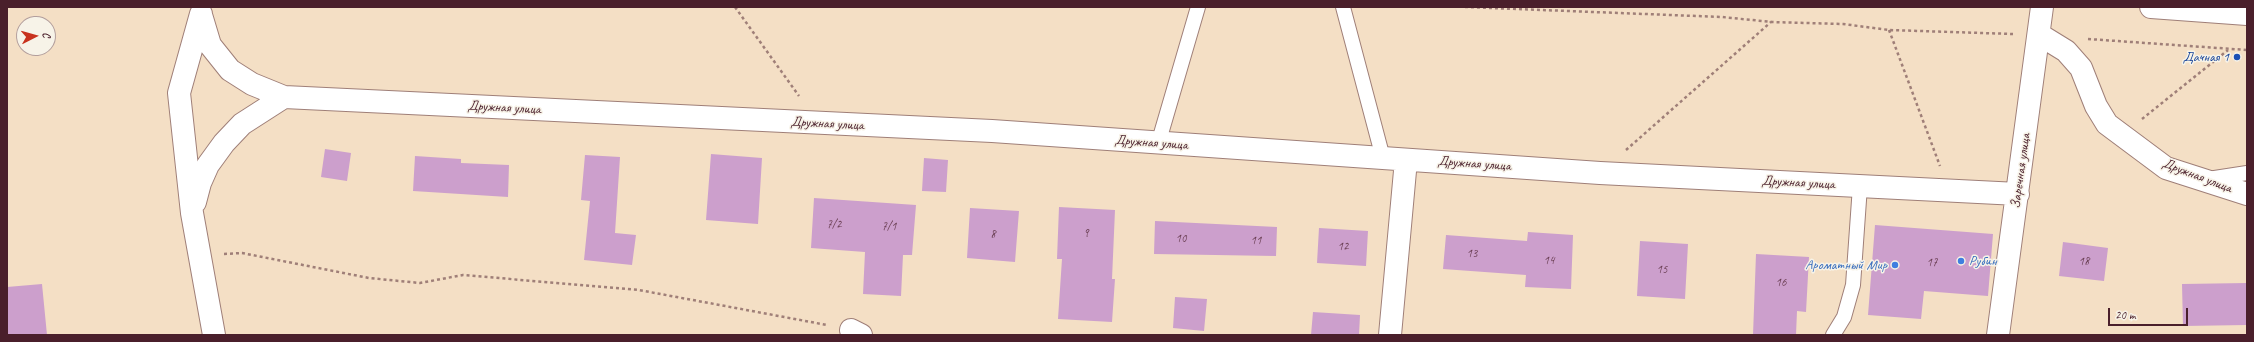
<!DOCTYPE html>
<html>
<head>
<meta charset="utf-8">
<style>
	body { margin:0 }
	#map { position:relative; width:2254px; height:342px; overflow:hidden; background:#f4dfc5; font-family:Caveat,sans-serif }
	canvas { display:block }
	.frame { position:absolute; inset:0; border:8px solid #4a1f2b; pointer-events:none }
	.north { position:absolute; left:16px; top:16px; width:40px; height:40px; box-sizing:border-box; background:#f7f3e8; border:1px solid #b29e9c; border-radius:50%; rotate:84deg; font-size:11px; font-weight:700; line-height:16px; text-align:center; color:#4a1f2b }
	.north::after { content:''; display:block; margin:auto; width:14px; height:18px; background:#c8321e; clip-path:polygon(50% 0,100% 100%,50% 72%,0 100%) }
	.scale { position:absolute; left:2108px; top:308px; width:80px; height:18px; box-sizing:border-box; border:2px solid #4a1f2b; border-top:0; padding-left:5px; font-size:12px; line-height:14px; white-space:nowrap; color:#4a1f2b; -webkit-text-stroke:3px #f7f3e8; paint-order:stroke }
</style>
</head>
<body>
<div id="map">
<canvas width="2254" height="342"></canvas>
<div class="frame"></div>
<div class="north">С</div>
<div class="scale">20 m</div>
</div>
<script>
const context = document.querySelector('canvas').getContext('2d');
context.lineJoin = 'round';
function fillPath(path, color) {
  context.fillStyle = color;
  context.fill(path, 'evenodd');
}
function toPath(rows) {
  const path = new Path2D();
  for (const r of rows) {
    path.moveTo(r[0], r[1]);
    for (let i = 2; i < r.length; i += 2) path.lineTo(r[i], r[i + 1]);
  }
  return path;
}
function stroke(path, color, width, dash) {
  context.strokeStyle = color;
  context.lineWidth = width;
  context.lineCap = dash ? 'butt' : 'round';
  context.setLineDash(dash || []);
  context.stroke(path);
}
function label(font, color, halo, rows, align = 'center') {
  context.font = font + ' Caveat,sans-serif';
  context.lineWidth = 3;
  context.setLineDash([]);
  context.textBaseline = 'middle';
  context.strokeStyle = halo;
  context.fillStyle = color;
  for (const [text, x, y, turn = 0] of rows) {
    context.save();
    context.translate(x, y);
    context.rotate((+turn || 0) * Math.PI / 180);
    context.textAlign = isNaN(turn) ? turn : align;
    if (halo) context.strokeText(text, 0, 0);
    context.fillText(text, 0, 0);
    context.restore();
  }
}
const building = toPath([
	[325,149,351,153,347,181,321,177],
	[711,154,762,158,758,224,706,220],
	[585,155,620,157,615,233,636,235,632,265,584,260,590,201,581,200],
	[415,156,461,159,461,163,509,165,508,197,413,191],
	[924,158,948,160,946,192,922,191],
	[814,198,916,205,912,255,903,255,901,296,863,294,865,252,811,248],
	[1059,207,1115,210,1112,279,1115,279,1112,322,1058,319,1062,259,1057,259],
	[970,208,1019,211,1015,262,967,258],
	[1155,221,1277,227,1276,256,1154,254],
	[1875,225,1993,234,1988,296,1924,291,1921,319,1868,315],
	[1319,228,1368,231,1366,266,1317,263],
	[1528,232,1573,235,1571,289,1525,287,1526,275,1443,269,1446,235,1527,241],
	[1640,241,1688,244,1685,299,1637,296],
	[2063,242,2108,248,2104,281,2059,276],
	[1756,254,1809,257,1806,312,1797,311,1796,335,1753,335],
	[2247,283,2247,325,2183,326,2182,284],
	[42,284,47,335,7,335,7,287],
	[1175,297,1207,299,1204,331,1173,328],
	[1313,312,1360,315,1359,335,1311,335]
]);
const path = toPath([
	[735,7,799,96],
	[1465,7,1722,17,1772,22,1843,24,1889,30,2013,34],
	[1889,30,1940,166],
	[2088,39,2247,50],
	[2142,119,2228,50],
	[1626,150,1771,22],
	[224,254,242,253,369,278,420,283,463,275,639,290,827,325]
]);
const service = toPath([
	[1343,7,1383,158],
	[1158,144,1198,7],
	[2208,179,2247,173],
	[1833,335,1844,317,1853,285,1860,186]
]);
const minor = toPath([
	[201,14,179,93,192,213,214,335],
	[201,15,210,45,230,70,252,84,284,97,992,131,1600,173,2018,194],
	[2040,35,2066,51,2081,68,2096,106,2107,124,2166,168,2247,194],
	[195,202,200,183,208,165,224,143,242,124,284,97],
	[851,330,861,335],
	[1390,335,1406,160],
	[1998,335,2042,7]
]);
const tertiary = toPath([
	[2151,7,2247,14]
]);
const markers = [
	[2237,57,4,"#1a4fb4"],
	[1961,261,4,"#3f7fe0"],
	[1895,265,4,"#3f7fe0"]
];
const numberNames = [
	["7/2",834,225],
	["7/1",889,227],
	["9",1086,234],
	["8",993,235],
	["10",1181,239],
	["11",1256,241],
	["12",1343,247],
	["13",1472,254],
	["14",1549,261],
	["18",2084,262],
	["17",1932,263],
	["15",1662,270],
	["16",1781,283]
];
const transitNames = [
	["Дачная 1",2229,57]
];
const streetNames = [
	["Дружная улица",504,108,3],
	["Дружная улица",827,124,3],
	["Дружная улица",1151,143,4],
	["Дружная улица",1474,164,4],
	["Заречная улица",2021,171,-82],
	["Дружная улица",2197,176,21],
	["Дружная улица",1798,183,3]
];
const shopNames = [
	["Рубин",1969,261],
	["Ароматный Мир",1887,265,"right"]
];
fillPath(building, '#cc9fcc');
stroke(service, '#9f7f78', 16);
stroke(minor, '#9f7f78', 24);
stroke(tertiary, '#9f7f78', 24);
stroke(path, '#9f7f78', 2.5, [3, 3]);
stroke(service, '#fff', 14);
stroke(minor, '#fff', 22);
stroke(tertiary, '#fff', 22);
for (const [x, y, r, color] of markers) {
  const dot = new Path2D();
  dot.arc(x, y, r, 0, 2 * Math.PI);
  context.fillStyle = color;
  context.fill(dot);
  stroke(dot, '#f7f3e8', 1.5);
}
label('12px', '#6a3f53', null, numberNames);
label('14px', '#164399', '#f7f3e8', transitNames, 'right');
label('14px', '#4a1f2b', '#f7f3e8', streetNames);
label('14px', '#366cbe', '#f7f3e8', shopNames, 'left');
</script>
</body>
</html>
